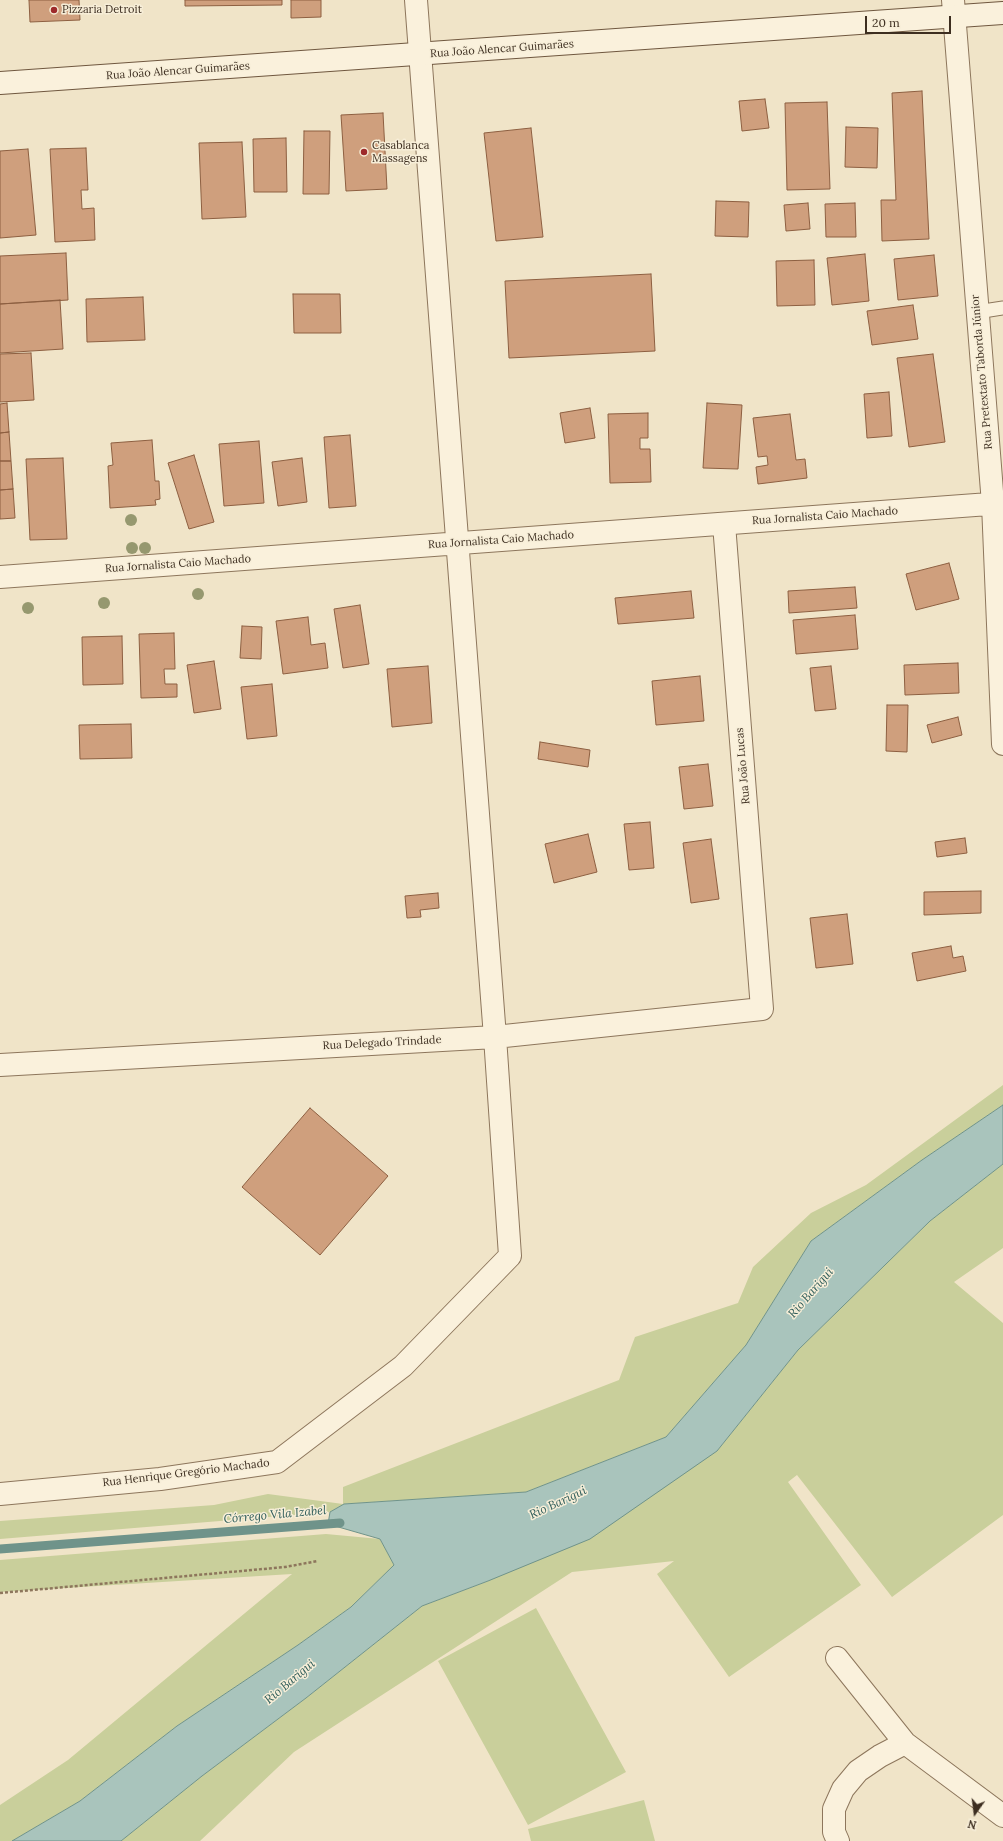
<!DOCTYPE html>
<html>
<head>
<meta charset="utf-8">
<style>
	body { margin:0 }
	#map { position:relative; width:1003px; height:1841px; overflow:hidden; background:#f0e4c8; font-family:Lora,serif }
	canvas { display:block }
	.north { position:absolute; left:955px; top:1793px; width:40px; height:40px; -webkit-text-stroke:3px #f7eed8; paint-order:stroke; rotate:194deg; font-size:11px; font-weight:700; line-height:16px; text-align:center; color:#3d2e20 }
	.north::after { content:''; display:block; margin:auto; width:14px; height:18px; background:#3d2e20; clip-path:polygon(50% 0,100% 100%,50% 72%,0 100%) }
	.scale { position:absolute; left:865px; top:16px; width:86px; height:18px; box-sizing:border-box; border:2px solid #3d2e20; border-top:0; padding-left:5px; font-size:12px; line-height:14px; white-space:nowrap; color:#3d2e20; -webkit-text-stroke:3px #f7eed8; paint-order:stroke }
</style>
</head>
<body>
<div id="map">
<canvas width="1003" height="1841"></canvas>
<div class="north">N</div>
<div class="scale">20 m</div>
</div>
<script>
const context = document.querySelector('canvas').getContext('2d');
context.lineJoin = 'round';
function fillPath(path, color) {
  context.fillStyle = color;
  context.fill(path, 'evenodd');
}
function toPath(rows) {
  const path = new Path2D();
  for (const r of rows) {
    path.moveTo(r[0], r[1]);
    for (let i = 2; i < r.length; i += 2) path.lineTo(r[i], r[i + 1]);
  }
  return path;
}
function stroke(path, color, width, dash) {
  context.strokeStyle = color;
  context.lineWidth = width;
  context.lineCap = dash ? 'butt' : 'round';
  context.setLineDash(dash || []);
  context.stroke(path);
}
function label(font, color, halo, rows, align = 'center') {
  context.font = font + ' Lora,serif';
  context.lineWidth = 3;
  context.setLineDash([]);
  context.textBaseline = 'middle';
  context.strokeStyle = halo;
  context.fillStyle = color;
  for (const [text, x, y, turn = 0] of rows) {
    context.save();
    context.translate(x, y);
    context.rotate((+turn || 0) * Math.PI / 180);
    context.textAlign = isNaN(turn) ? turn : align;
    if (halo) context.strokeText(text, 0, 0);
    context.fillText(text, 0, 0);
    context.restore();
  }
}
const green = toPath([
	[1003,1085,1003,1105,922,1160,811,1241,746,1345,666,1437,526,1492,344,1504,330,1512,0,1539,0,1521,214,1505,268,1494,343,1504,343,1487,619,1380,635,1337,738,1303,753,1267,811,1213,866,1185],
	[1003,1164,1003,1248,954,1282,1003,1323,1003,1515,892,1597,797,1475,788,1482,861,1585,729,1677,657,1574,674,1561,572,1572,294,1752,200,1841,121,1841,202,1776,306,1698,422,1606,488,1581,717,1451,798,1350,930,1221],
	[326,1534,380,1539,394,1565,351,1607,298,1645,177,1726,80,1801,12,1841,0,1841,0,1805,68,1760,292,1574,0,1592,0,1560],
	[536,1608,626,1772,528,1825,438,1661],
	[644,1800,655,1841,531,1841,528,1829]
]);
const water = toPath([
	[1003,1105,1003,1164,930,1221,798,1350,717,1451,590,1539,488,1581,422,1606,306,1698,202,1776,121,1841,12,1841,80,1801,177,1726,298,1645,351,1607,394,1565,380,1539,328,1524,330,1512,344,1504,526,1492,666,1437,746,1345,811,1241,922,1160,1003,1105]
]);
const stream = toPath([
	[0,1549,340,1523]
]);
const building = toPath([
	[29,0,79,0,80,20,30,22,29,0],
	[185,0,282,0,282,5,185,6,185,0],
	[291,0,321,0,321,17,291,18,291,0],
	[922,91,929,239,882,241,881,200,896,200,892,93,922,91],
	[765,99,769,128,742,131,739,101,765,99],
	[827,102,830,189,787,190,785,103,827,102],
	[383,113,387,189,346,191,341,115,383,113],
	[846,127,878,128,877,168,845,167,846,127],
	[531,128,543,237,496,241,484,133,531,128],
	[304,131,330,131,329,194,303,194,304,131],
	[286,138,287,192,254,192,253,139,286,138],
	[242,142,246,217,202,219,199,143,242,142],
	[86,148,88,190,81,190,82,209,94,208,95,240,55,242,50,149,86,148],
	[28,149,36,235,0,238,0,151,28,149],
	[716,201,749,202,748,237,715,236,716,201],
	[808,203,810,229,786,231,784,205,808,203],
	[855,203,856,237,826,237,825,204,855,203],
	[66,253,68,300,0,304,0,256,66,253],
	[865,254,869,301,832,305,827,258,865,254],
	[934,255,938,296,898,300,894,259,934,255],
	[814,260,815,305,777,306,776,261,814,260],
	[651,274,655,351,509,358,505,281,651,274],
	[293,294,340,294,341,333,294,333,293,294],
	[143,297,145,340,87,342,86,299,143,297],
	[60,300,63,349,0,353,0,304,60,300],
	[913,305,918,339,872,345,867,311,913,305],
	[31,353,34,400,0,402,0,354,31,353],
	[933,354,945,442,909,447,897,358,933,354],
	[889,392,892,436,867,438,864,394,889,392],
	[7,403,9,432,0,433,0,404,7,403],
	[707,403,742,405,738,469,703,468,707,403],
	[590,408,595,438,565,443,560,413,590,408],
	[648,413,648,438,640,438,640,449,650,449,651,482,610,483,608,414,648,413],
	[790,414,796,460,805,459,807,478,758,484,756,467,768,465,767,456,758,457,753,418,790,414],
	[9,432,11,461,0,461,0,433,9,432],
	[350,435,356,506,329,508,324,437,350,435],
	[152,440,155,481,159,481,160,499,155,500,156,505,110,508,108,466,113,465,111,443,152,440],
	[259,441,264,503,224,506,219,444,259,441],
	[194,455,214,522,189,529,168,463,194,455],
	[63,458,67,539,30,540,26,459,63,458],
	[302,458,307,502,278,506,272,462,302,458],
	[0,461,11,461,13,489,0,490,0,461],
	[13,489,15,518,0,519,0,490,13,489],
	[949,563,959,599,916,610,906,574,949,563],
	[855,587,857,608,789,613,788,591,855,587],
	[691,591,694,618,618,624,615,598,691,591],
	[360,605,369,664,343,668,334,609,360,605],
	[855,615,858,649,796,654,793,620,855,615],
	[308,617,311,645,325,643,328,668,283,674,276,621,308,617],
	[242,626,262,627,261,659,240,658,242,626],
	[174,633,175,669,164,669,165,684,177,684,177,697,141,698,139,634,174,633],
	[122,636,123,684,83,685,82,637,122,636],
	[214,661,221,709,194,713,187,665,214,661],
	[958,663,959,693,905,695,904,665,958,663],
	[428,666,432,723,392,727,387,669,428,666],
	[831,666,836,709,815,711,810,668,831,666],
	[700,676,704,721,656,725,652,681,700,676],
	[272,684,277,736,247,739,241,687,272,684],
	[887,705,908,705,907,752,886,751,887,705],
	[958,717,962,735,932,743,927,725,958,717],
	[131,724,132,758,80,759,79,725,131,724],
	[540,742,590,750,588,767,538,759,540,742],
	[708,764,713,806,684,809,679,767,708,764],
	[650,822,654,868,629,870,624,824,650,822],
	[588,834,597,872,554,883,545,844,588,834],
	[965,838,967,853,937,857,935,842,965,838],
	[711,839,719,899,691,903,683,843,711,839],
	[981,891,981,913,924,915,924,892,981,891],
	[438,893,439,908,420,910,421,917,407,918,405,896,438,893],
	[847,914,853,964,816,968,810,918,847,914],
	[951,946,953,958,963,956,966,971,917,981,912,953,951,946],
	[310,1108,388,1176,320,1255,242,1187,310,1108]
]);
const path = toPath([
	[0,1593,285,1567,318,1561]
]);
const service = toPath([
	[977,312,1003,308]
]);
const minor = toPath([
	[953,0,993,504,1003,744],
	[0,577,1003,503],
	[0,1065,495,1037,762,1009,724,524],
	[0,1494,160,1479,277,1462,403,1366,510,1256,495,1037,416,0],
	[837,1658,905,1743,1003,1816],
	[838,1841,834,1832,834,1809,843,1789,858,1771,880,1756,905,1743]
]);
const secondary = toPath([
	[0,83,1003,13]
]);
const trees = [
	[131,520],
	[132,548],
	[145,548],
	[198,594],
	[104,603],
	[28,608]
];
const markers = [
	[54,10,4,"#9e2a2b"],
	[364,152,4,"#9e2a2b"]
];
const poiNames = [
	["Pizzaria Detroit",62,10],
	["Casablanca",372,146],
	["Massagens",372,159]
];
const streetNames = [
	["Rua João Alencar Guimarães",502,49,-4],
	["Rua João Alencar Guimarães",178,71,-4],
	["Rua Pretextato Taborda Júnior",982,372,-95],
	["Rua Jornalista Caio Machado",825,516,-4],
	["Rua Jornalista Caio Machado",501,540,-4],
	["Rua Jornalista Caio Machado",178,564,-4],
	["Rua João Lucas",743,766,-95],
	["Rua Delegado Trindade",382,1043,-3],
	["Rua Henrique Gregório Machado",186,1473,-7]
];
const waterNames = [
	["Rio Barigui",811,1293,-49],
	["Rio Barigui",558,1503,-25],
	["Córrego Vila Izabel",275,1515,-5],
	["Rio Barigui",290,1682,-40]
];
fillPath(green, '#c9cf9b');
fillPath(water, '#a9c4bc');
stroke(water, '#6f938a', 1);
stroke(stream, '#6f938a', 9);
fillPath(building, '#cf9f7d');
stroke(building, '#8d5f41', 1);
stroke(service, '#8d765c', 15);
stroke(minor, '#8d765c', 24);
stroke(secondary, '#6f573f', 24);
stroke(path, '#8d765c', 2.5, [3, 2]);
stroke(service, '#faf1dc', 13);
stroke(minor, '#faf1dc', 22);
stroke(secondary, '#faf1dc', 22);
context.fillStyle = '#96986f';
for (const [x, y] of trees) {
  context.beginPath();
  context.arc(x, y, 6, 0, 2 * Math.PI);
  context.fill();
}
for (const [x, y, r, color] of markers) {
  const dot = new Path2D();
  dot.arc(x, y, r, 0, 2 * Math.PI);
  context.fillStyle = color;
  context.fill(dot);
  stroke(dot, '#f7eed8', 1.5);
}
label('11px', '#3d2e20', '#f7eed8', poiNames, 'left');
label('11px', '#3d2e20', '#f7eed8', streetNames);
label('italic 12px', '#2f5d5a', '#f7eed8', waterNames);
</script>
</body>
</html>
